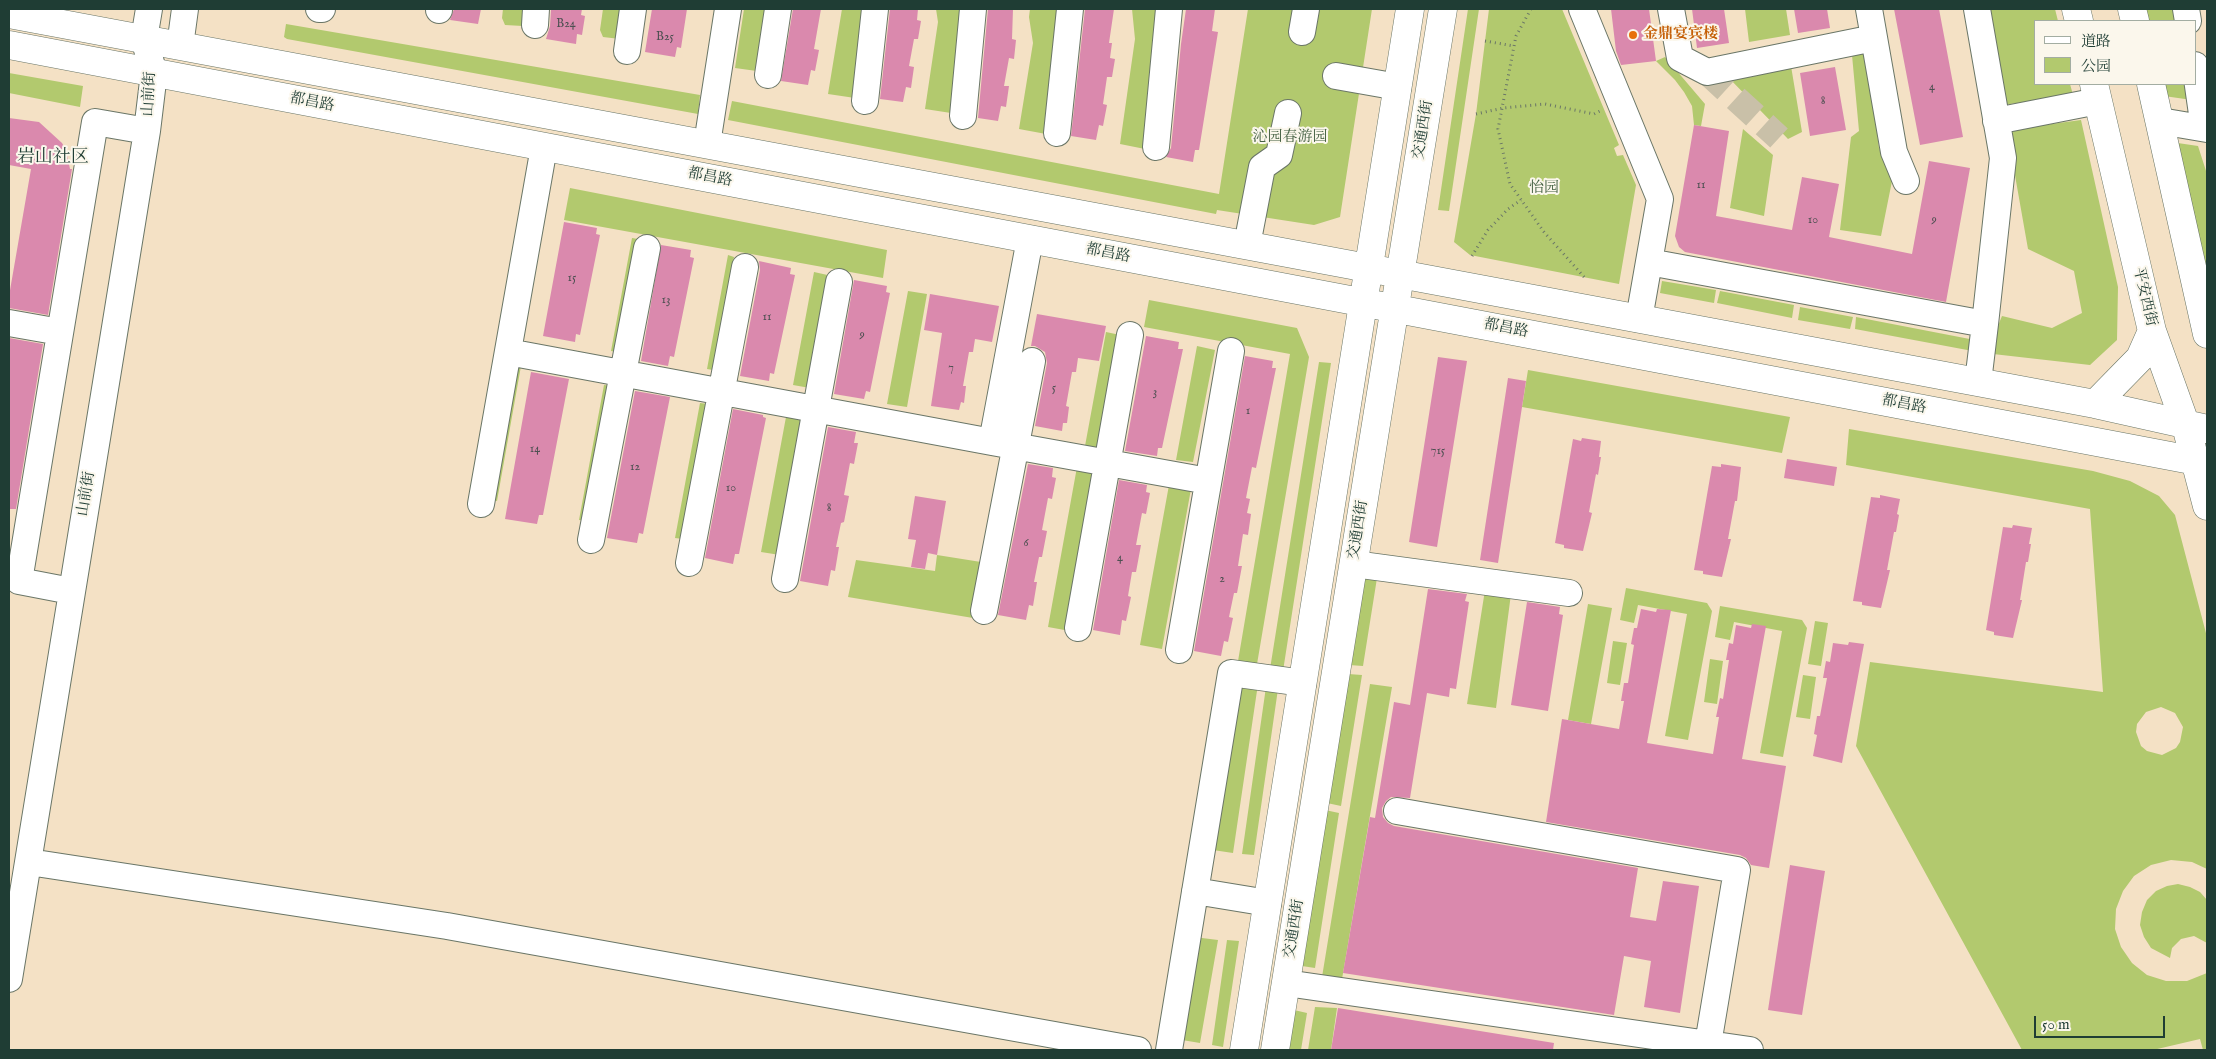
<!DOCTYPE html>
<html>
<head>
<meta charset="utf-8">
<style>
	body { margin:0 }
	#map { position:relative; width:2216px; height:1059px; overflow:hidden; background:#f4e1c5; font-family:"IM FELL English","Noto Serif SC",serif }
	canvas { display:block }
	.frame { position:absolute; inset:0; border:10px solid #1f3d34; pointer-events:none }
	.legend { position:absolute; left:2034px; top:20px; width:162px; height:65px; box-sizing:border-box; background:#fbf7ec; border:1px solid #a3ada2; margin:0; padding:6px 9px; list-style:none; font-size:15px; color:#1f3d34 }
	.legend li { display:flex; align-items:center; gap:10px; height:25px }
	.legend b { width:25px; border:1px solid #a3ada2 }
	.scale { position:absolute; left:2034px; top:1016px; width:131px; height:22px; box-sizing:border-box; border:2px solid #1f3d34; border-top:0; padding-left:6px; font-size:15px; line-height:18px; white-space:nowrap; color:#1f3d34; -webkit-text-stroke:4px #fbf7ec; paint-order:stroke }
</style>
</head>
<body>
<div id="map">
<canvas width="2216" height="1059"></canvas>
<div class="frame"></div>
<ul class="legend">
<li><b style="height:6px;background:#fff"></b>道路</li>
<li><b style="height:14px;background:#b2c96e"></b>公园</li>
</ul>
<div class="scale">50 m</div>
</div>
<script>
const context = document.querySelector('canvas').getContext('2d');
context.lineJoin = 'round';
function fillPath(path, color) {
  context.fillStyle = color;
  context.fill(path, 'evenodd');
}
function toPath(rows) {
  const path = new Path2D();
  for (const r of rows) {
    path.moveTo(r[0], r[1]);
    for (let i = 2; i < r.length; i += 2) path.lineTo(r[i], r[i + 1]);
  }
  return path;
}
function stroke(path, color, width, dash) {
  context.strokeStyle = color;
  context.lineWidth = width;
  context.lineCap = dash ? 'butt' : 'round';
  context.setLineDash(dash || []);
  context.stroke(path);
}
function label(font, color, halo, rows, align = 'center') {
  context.font = font + ' "IM FELL English","Noto Serif SC",serif';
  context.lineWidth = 4;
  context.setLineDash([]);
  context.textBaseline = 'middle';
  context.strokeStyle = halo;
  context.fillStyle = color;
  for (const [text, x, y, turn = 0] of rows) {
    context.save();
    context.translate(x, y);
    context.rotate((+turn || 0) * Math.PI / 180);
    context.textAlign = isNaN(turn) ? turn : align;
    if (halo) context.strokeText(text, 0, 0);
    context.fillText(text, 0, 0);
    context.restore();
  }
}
const green = toPath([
	[503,9,526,9,523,26,505,25,502,18],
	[603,9,626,9,620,39,603,37,600,30],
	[744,9,773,9,764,72,735,68],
	[842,9,865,9,855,98,828,94],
	[936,9,961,9,951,113,925,109,938,22],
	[1030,9,1059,9,1046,134,1019,129,1033,43,1029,17],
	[1132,9,1160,9,1145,149,1120,144,1135,39],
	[1248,9,1372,9,1340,217,1314,225,1217,210,1216,214,728,120,732,101,1219,194],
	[1468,9,1479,9,1449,211,1438,210],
	[1489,9,1562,9,1619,145,1614,148,1617,156,1623,155,1636,185,1619,284,1470,255,1454,242,1476,114],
	[1745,9,1786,9,1790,35,1749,42],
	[1986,9,2055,9,2058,21,2035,21,2035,84,2070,84,2073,95,2003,105],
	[2146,9,2175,9,2177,21,2149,21],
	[286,24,700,95,698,114,287,39,284,37],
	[1867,53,1879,148,1892,181,1881,236,1840,230,1851,137,1859,131,1852,55],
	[1665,57,1705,104,1701,126,1694,125,1692,106,1684,92,1675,80,1656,61],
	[1791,66,1802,132,1788,139,1728,77],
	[9,73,83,86,80,107,9,93],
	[2162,84,2189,84,2192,100,2164,96],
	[2081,120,2118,287,2117,340,2090,365,1993,354,1991,343,2002,316,2052,328,2082,313,2074,271,2028,249,2007,130],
	[1743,129,1773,155,1764,216,1730,208],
	[2171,142,2198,146,2207,174,2207,279],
	[570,188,887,250,883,278,564,220],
	[632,238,638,239,617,352,611,351],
	[728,255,734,257,713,370,707,369],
	[814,272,832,276,810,388,793,385],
	[1662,281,1716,290,1714,303,1660,293],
	[908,291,927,294,907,407,887,404],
	[1720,291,1794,305,1792,318,1717,303],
	[1149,300,1297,328,1309,357,1256,670,1237,667,1290,354,1144,327],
	[1800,307,1853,317,1850,329,1798,320],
	[1856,317,1980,341,1978,352,1855,329],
	[1106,332,1125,336,1102,448,1085,446],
	[1197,346,1215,350,1193,462,1176,460],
	[1319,362,1331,363,1283,671,1270,669],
	[514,364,521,366,497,501,489,499],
	[1528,370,1790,417,1782,453,1522,407],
	[604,385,612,386,587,521,579,520],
	[700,403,708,404,683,539,675,538],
	[786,417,802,419,780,555,761,552],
	[1849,429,2093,471,2130,481,2159,496,2175,515,2207,637,2207,869,2192,862,2171,860,2151,865,2134,876,2123,891,2116,909,2115,929,2121,947,2132,963,2147,975,2166,981,2187,981,2207,973,2207,1050,2203,1050,2200,1039,2153,1050,2022,1050,1856,746,1870,662,2103,692,2090,509,1846,465],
	[2161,707,2175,713,2183,727,2180,742,2176,748,2162,755,2147,751,2141,746,2136,732,2137,724,2146,712],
	[1077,467,1099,471,1070,631,1048,627],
	[1169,485,1191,489,1162,649,1140,645],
	[937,555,981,562,973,618,848,597,856,560,935,571],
	[1362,575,1377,578,1363,666,1349,665],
	[1626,588,1707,603,1712,611,1688,740,1665,736,1687,614,1638,605,1634,623,1620,620],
	[1485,590,1511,594,1496,708,1467,704],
	[1588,604,1612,608,1591,724,1568,720],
	[1720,606,1802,620,1807,628,1783,757,1760,753,1782,631,1734,622,1730,640,1715,637],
	[1815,621,1828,623,1821,666,1808,664],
	[1613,641,1627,643,1620,685,1607,683],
	[1710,659,1723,661,1717,704,1704,702],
	[1348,674,1362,675,1341,806,1327,803],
	[1803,675,1816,677,1810,719,1796,717],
	[1233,680,1258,684,1233,853,1206,849],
	[1370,684,1392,687,1342,979,1322,977],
	[1266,687,1278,689,1254,855,1242,854],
	[1325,810,1339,813,1315,968,1302,966],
	[2178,884,2190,887,2200,892,2207,900,2207,943,2194,936,2181,939,2172,948,2170,958,2151,948,2144,937,2140,925,2142,912,2147,900,2156,891,2167,886],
	[1194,937,1218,940,1200,1043,1176,1039],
	[1227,940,1239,941,1223,1047,1212,1045],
	[1315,1007,1337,1008,1331,1050,1308,1050],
	[1294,1010,1307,1013,1301,1050,1287,1050]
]);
const building = toPath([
	[454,9,481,9,478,24,450,20],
	[551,9,582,9,581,15,585,16,582,35,577,34,576,44,546,39,550,26],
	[652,9,687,9,681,48,677,47,675,57,645,52],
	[793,9,821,9,814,49,819,50,815,71,811,70,808,85,781,81],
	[890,9,918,9,917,20,921,21,918,39,914,39,909,66,914,67,911,88,906,87,903,102,880,99],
	[988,9,1013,9,1012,39,1016,40,1014,59,1009,58,1004,86,1009,86,1006,107,1001,106,998,121,978,118],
	[1085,9,1114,9,1109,43,1112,43,1110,58,1115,59,1112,77,1107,77,1103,104,1107,105,1103,126,1099,125,1096,140,1071,136],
	[1186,9,1215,9,1212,31,1218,32,1199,150,1195,150,1193,162,1166,157,1171,148,1181,44],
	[1611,9,1649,9,1656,61,1621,65,1616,51],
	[1692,9,1724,9,1729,43,1697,48],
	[1794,9,1827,9,1830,28,1798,33],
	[1894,9,1939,9,1963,137,1920,145],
	[1835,67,1846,130,1810,136,1800,73],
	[9,118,39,122,62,143,66,150,70,169,72,169,48,315,9,308,9,296,31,169,9,165],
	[1694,125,1729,131,1716,216,1792,230,1802,177,1839,184,1829,237,1912,254,1929,161,1970,168,1946,302,1685,252,1679,247,1675,236],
	[564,222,597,228,596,234,600,235,580,335,576,334,575,342,543,336],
	[661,245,691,250,690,257,694,258,674,357,670,356,668,366,641,361],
	[759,261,791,268,790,274,795,275,774,374,770,373,769,381,740,376,760,270],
	[854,280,887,286,886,292,890,293,870,392,866,391,864,399,834,394],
	[930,294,999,306,992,342,975,339,973,352,969,352,963,386,966,386,964,403,961,402,959,410,931,406,942,333,924,330],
	[1037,314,1106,326,1099,361,1078,358,1076,372,1072,372,1066,406,1069,407,1067,423,1063,423,1062,431,1035,426,1047,363,1045,352,1035,346,1031,346],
	[1146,336,1179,342,1178,349,1183,349,1162,448,1158,448,1157,456,1125,451],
	[9,338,43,344,16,509,9,509],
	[1245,356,1273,361,1272,368,1276,368,1256,468,1252,467,1246,498,1250,499,1247,513,1251,514,1248,535,1243,534,1238,566,1242,566,1237,593,1234,593,1229,617,1233,618,1228,642,1224,641,1221,656,1194,651],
	[1438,357,1467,361,1437,547,1409,542],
	[531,372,569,379,543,515,539,515,537,524,505,519],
	[1508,378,1526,381,1498,563,1480,560],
	[635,391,670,397,643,534,639,533,637,543,607,538],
	[733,409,763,415,763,417,766,418,739,554,735,554,733,564,705,558],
	[828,427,856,432,854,443,858,443,854,464,850,463,844,495,849,496,844,522,841,523,836,547,839,547,835,571,831,570,828,586,800,581],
	[1582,438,1601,441,1599,457,1601,457,1598,475,1596,474,1589,512,1592,513,1583,551,1564,548,1564,545,1555,543,1573,439,1581,441],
	[1787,459,1837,467,1834,486,1784,478],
	[1028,464,1053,468,1052,477,1056,478,1052,499,1048,498,1042,530,1047,531,1042,557,1039,557,1034,582,1037,582,1033,606,1029,605,1026,620,998,615],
	[1721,464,1741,467,1737,501,1735,501,1728,539,1731,539,1722,577,1703,574,1703,571,1694,570,1712,466,1721,467],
	[1119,480,1147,485,1146,492,1150,493,1146,514,1142,513,1136,545,1141,545,1136,572,1132,572,1128,596,1131,597,1126,621,1122,620,1120,635,1093,630],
	[1880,495,1900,499,1897,514,1899,515,1896,532,1894,532,1887,570,1890,570,1881,608,1862,605,1862,602,1853,601,1871,497,1880,498],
	[915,496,946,501,937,555,928,553,925,569,911,567,916,540,908,539],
	[2013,525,2032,528,2029,544,2031,544,2028,562,2026,562,2020,600,2022,600,2013,638,1994,635,1994,632,1986,630,2003,527,2012,528],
	[1428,589,1467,594,1465,601,1469,602,1456,689,1450,688,1449,697,1427,693,1410,798,1391,797,1386,801,1382,808,1383,817,1388,823,1394,826,1638,868,1630,917,1656,921,1663,881,1699,886,1680,1013,1644,1007,1651,961,1624,956,1614,1015,1343,973,1370,817,1375,818,1394,702,1410,705],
	[1527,602,1560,607,1559,614,1563,615,1548,711,1511,705],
	[1641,609,1656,612,1657,609,1671,610,1647,743,1713,754,1719,717,1716,717,1720,698,1723,699,1729,660,1726,660,1729,643,1733,644,1736,625,1751,628,1752,624,1766,626,1742,759,1786,766,1769,868,1751,865,1746,858,1740,855,1546,822,1562,719,1619,729,1624,701,1621,701,1624,683,1628,683,1634,645,1631,644,1634,628,1637,628],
	[1849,642,1864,644,1842,763,1813,756,1817,735,1814,734,1817,716,1820,716,1827,678,1823,678,1826,661,1830,662,1833,643,1848,645],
	[1790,865,1825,871,1802,1015,1768,1010],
	[1338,1008,1554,1043,1553,1050,1331,1050]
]);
const minorTunnel = toPath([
	[1707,72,1779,138]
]);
const path = toPath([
	[1531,9,1516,36,1498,129,1510,184,1544,232,1585,278],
	[1485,41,1514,46],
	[1476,114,1503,108,1545,104,1594,114,1602,110],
	[1472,256,1488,230,1508,209,1521,200]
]);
const minor = toPath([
	[319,9,322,9],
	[1582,9,1660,199,1639,319],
	[1671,9,1680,58,1707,72,1874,38],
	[1869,9,1894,152,1906,181],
	[2186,9,2188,21],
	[439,10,439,9],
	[535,25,536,9],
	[1302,32,1306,9],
	[180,46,185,9],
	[627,51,633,9],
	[2195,65,2204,128],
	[768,75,778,9],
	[1336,76,1398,87],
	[865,101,875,9],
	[963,116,973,9],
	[1996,121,2098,101],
	[2160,121,2207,129],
	[1057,133,1070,9],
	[707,144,728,9],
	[1156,147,1169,9],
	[1247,245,1262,167,1279,155,1288,113],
	[1649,262,1985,324,2003,158,1977,9],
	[9,323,60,332],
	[508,352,992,442,1208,481],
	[1978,382,1985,324],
	[992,442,1030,239],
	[481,504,544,147],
	[591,540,647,248],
	[689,563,745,267],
	[1354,564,1569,593],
	[785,579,839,282],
	[71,591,19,581,95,122,147,131],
	[984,611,1032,361],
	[1078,628,1130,335],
	[1179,650,1231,351],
	[1397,811,1737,870,1708,1044],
	[29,862,447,926,1138,1050],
	[1195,891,1268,903],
	[9,979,147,131,154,73,144,39,149,9],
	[1286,983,1750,1050],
	[1169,1050,1231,673,1303,683]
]);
const major = toPath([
	[2076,9,2079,21],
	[2132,9,2135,21],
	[9,14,2095,404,2207,429],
	[9,45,2207,463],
	[2094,84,2152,331,2186,426,2207,506],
	[2151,84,2207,334],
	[2095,404,2140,358,2152,331],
	[1244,1050,1410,9],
	[1275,1050,1443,9]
]);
const markers = [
	[1633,35,5,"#e8710a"]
];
const numberNames = [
	["B24",566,25],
	["B25",665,38],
	["4",1932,88],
	["8",1823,102],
	["11",1701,186],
	["10",1813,221],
	["9",1934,221],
	["15",572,279],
	["13",666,301],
	["11",767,318],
	["9",862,336],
	["7",951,369],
	["5",1054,389],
	["3",1155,393],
	["1",1248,412],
	["14",535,450],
	["715",1438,452],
	["12",635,468],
	["10",731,489],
	["8",829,509],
	["6",1026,544],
	["4",1120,559],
	["2",1222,580]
];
const foodNames = [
	["金鼎宴宾楼",1643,35]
];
const streetNames = [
	["山前街",150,94,-87],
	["都昌路",312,103,11],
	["交通西街",1424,130,-81],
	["都昌路",710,178,11],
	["都昌路",1108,254,11],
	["平安西街",2144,297,77],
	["都昌路",1506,329,11],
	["都昌路",1904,405,11],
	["山前街",87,494,-81],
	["交通西街",1359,530,-81],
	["交通西街",1295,929,-81]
];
const parkNames = [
	["沁园春游园",1290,138],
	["怡园",1544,189]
];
const quarterNames = [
	["岩山社区",53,158]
];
fillPath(green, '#b2c96e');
fillPath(building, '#da89ad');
stroke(minorTunnel, '#c9c0a8', 26, [26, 13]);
stroke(minor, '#6a7667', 28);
stroke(major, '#6a7667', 29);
stroke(path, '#6a7667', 3, [1, 4]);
stroke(minor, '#fff', 26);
stroke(major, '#fff', 28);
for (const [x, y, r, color] of markers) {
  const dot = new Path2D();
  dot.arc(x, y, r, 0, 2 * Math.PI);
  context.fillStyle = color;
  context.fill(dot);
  stroke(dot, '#fbf7ec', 2);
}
label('12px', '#4e5052', null, numberNames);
label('bold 15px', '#c56008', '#fbf7ec', foodNames, 'left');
label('15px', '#1f3d34', '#fbf7ec', streetNames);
label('15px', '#446042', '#fbf7ec', parkNames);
label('18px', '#1f3d34', '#fbf7ec', quarterNames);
</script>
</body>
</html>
